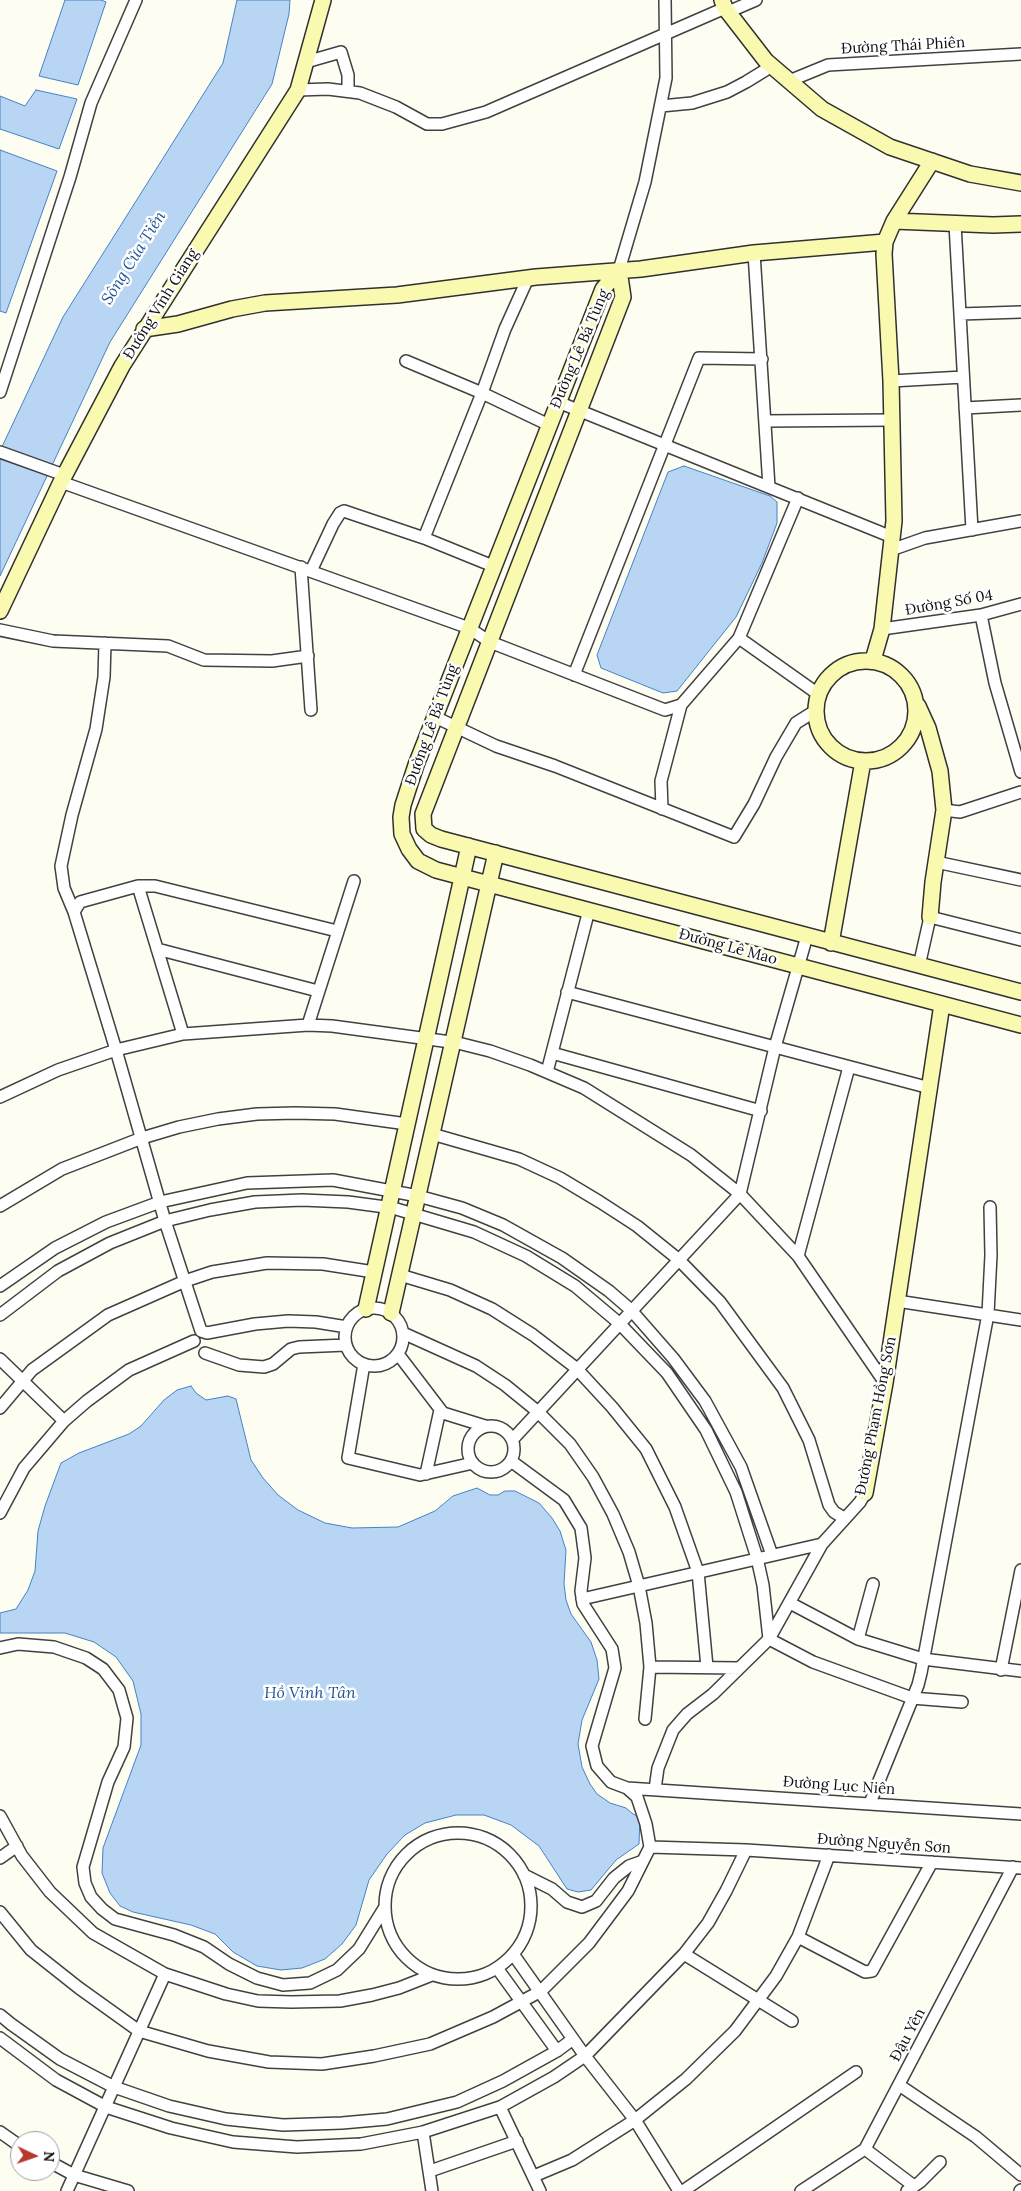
<!DOCTYPE html>
<html>
<head>
<meta charset="utf-8">
<style>
	body { margin:0 }
	#map { position:relative; width:1021px; height:2191px; overflow:hidden; background:#fefdf1; font-family:Lora,serif }
	canvas { display:block }
	.north { position:absolute; left:10px; top:2131px; width:50px; height:50px; box-sizing:border-box; background:#fff; border:1px solid #9f9f9f; border-radius:50%; rotate:93deg; font-size:14px; font-weight:700; line-height:20px; text-align:center; color:#0e0e0e }
	.north::after { content:''; display:block; margin:auto; width:18px; height:22px; background:#b7382e; clip-path:polygon(50% 0,100% 100%,50% 72%,0 100%) }
</style>
</head>
<body>
<div id="map">
<canvas width="1021" height="2191"></canvas>
<div class="north">N</div>
</div>
<script>
const context = document.querySelector('canvas').getContext('2d');
context.lineJoin = 'round';
function fillPath(path, color) {
  context.fillStyle = color;
  context.fill(path, 'evenodd');
}
function toPath(rows) {
  const path = new Path2D();
  for (const r of rows) {
    if (r.length === 3) {
      path.moveTo(r[0] + r[2], r[1]);
      path.arc(r[0], r[1], r[2], 0, 2 * Math.PI);
      continue;
    }
    path.moveTo(r[0], r[1]);
    for (let i = 2; i < r.length; i += 2) path.lineTo(r[i], r[i + 1]);
  }
  return path;
}
function stroke(path, color, width, dash) {
  context.strokeStyle = color;
  context.lineWidth = width;
  context.lineCap = dash ? 'butt' : 'round';
  context.setLineDash(dash || []);
  context.stroke(path);
}
function label(font, color, halo, rows, align = 'center') {
  context.font = font + ' Lora,serif';
  context.lineWidth = 5;
  context.setLineDash([]);
  context.textBaseline = 'middle';
  context.strokeStyle = halo;
  context.fillStyle = color;
  for (const [text, x, y, turn = 0] of rows) {
    context.save();
    context.translate(x, y);
    context.rotate((+turn || 0) * Math.PI / 180);
    context.textAlign = isNaN(turn) ? turn : align;
    if (halo) context.strokeText(text, 0, 0);
    context.fillText(text, 0, 0);
    context.restore();
  }
}
const water = toPath([
	[65,0,101,0,106,2,78,85,39,76,65,0],
	[237,0,290,0,289,14,272,84,110,342,0,576,0,451,63,317,223,63,237,0],
	[36,90,77,99,59,149,0,129,0,96,25,106,36,90],
	[0,150,57,171,6,313,0,311,0,150],
	[684,466,770,496,777,502,777,523,762,563,736,617,677,691,663,693,601,668,597,655,668,472,684,466],
	[191,1386,196,1393,206,1400,228,1396,236,1399,251,1460,263,1478,278,1495,298,1510,325,1523,352,1528,398,1527,435,1511,453,1496,477,1488,490,1495,498,1495,505,1491,515,1491,539,1503,552,1518,560,1531,566,1550,564,1584,566,1600,571,1614,591,1642,597,1660,599,1679,582,1720,578,1744,582,1767,590,1784,597,1794,610,1803,626,1808,633,1814,640,1817,639,1844,616,1860,591,1890,578,1892,567,1889,539,1846,511,1825,484,1815,456,1815,425,1823,405,1835,387,1854,369,1880,356,1925,342,1944,325,1959,302,1968,281,1970,257,1966,233,1952,215,1934,191,1925,133,1912,120,1906,110,1893,102,1873,103,1848,141,1745,141,1714,133,1681,116,1657,94,1642,65,1633,0,1633,0,1613,16,1609,28,1590,35,1571,38,1531,45,1506,61,1463,79,1453,129,1434,141,1426,164,1400,177,1390,191,1386]
]);
const street = toPath([
	[728,12,756,0],
	[306,62,341,52,348,75,348,91],
	[789,81,828,65,1021,54],
	[298,90,328,89,360,93,396,107,427,124,442,124,486,112,725,8],
	[661,106,692,103,727,92,746,82,772,66],
	[955,224,972,530],
	[754,253,769,487],
	[619,270,645,182,666,78,665,0],
	[960,314,1021,312],
	[406,361,482,393,549,425],
	[891,381,963,377],
	[0,392,70,177,91,103,136,0],
	[558,402,892,537],
	[965,408,1021,405],
	[765,421,892,420],
	[0,452,64,475],
	[61,482,469,628,490,642,665,710,681,705],
	[424,538,482,393,505,329,528,278],
	[891,550,925,538,1021,521],
	[301,567,311,710],
	[311,571,333,524,340,513,344,511,424,538,493,566],
	[981,615,995,683,1021,772],
	[882,629,981,615,1021,604],
	[0,630,53,641,168,646,204,660,272,661,308,656],
	[739,638,818,694],
	[574,675,699,358,762,359],
	[435,717,496,746,555,766,734,837,754,804,776,757,796,723,815,711],
	[662,809,661,781,681,705,739,638,798,498],
	[944,810,960,812,1021,792],
	[936,862,1021,880],
	[138,886,183,1034],
	[74,912,64,888,61,866,72,815,96,729,104,677,105,643],
	[337,931,155,886,138,886,80,902,74,912,116,1050,165,1221,201,1331,207,1333,255,1324,288,1321,316,1322,347,1327],
	[157,949,318,991],
	[919,966,930,917,1021,940],
	[567,992,930,1088],
	[308,1025,354,881],
	[552,1053,761,1111],
	[547,1072,589,910],
	[0,1097,58,1070,116,1050,183,1034,308,1025,332,1026,458,1043,490,1051,530,1065,584,1088,691,1155,740,1194,798,1256,885,1383],
	[432,1134,519,1159,560,1178,600,1202,637,1226,678,1259,720,1302,783,1388,809,1440,829,1505,834,1512,844,1518],
	[0,1206,62,1169,142,1138,179,1127,218,1119,257,1114,295,1113,335,1114,407,1124],
	[798,1256,849,1067],
	[400,1275,450,1290,492,1309,533,1335,576,1368,612,1407,646,1449,675,1507,698,1572,707,1667],
	[0,1286,55,1248,106,1222,160,1202,247,1183,333,1180,418,1196,462,1208,503,1225,562,1258,609,1291,631,1310,673,1358,705,1401,741,1467,772,1555],
	[897,1301,1021,1320],
	[374,1337,29],
	[0,1315,58,1271,110,1243,165,1221,210,1210,255,1202,302,1200,348,1202,393,1208,474,1232,526,1256,575,1286,619,1323,667,1373,706,1430,736,1492,757,1558,763,1585,769,1639,813,1662,912,1698,962,1702],
	[403,1333,476,1366,505,1385,537,1411,570,1444,593,1477,613,1514,629,1552,639,1586,646,1623,650,1667,645,1719],
	[205,1353,239,1365,264,1367,273,1364,291,1349,299,1347,346,1345],
	[398,1354,443,1413,485,1426],
	[0,1359,64,1421],
	[364,1364,348,1458,420,1475,473,1463],
	[0,1408,32,1370,108,1315,185,1281,212,1272,267,1263,323,1264,374,1272],
	[491,1449,23],
	[513,1439,740,1194,775,1047,807,936],
	[511,1461,564,1500,581,1528,585,1558,581,1591,583,1604,612,1649,615,1668,592,1746,597,1766,611,1782,627,1788,637,1797,646,1824,650,1847,643,1861,629,1866,614,1878,596,1901,582,1907,567,1902,552,1889,524,1875],
	[426,1474,440,1410],
	[0,1513,24,1468,64,1421,87,1401,129,1370,194,1341],
	[582,1599,822,1544],
	[790,1603,858,1639,923,1659,1021,1671],
	[858,1639,873,1584],
	[0,1648,18,1644,54,1647,86,1658,103,1669,119,1690,127,1718,124,1747,108,1782,83,1867,85,1883,91,1897,102,1909,115,1919,174,1935,204,1947,229,1964,257,1978,283,1985,310,1983,337,1970,359,1949,385,1907],
	[650,1667,739,1668],
	[1001,1670,1021,1570],
	[627,1788,1021,1814],
	[655,1789,658,1768,673,1730,687,1714,713,1694,769,1639,822,1544,860,1502,865,1493],
	[870,1803,918,1685,921,1673,988,1314,991,1255,990,1207],
	[0,1816,22,1856,50,1892,93,1933,165,1974,226,1994,258,2001,291,2002,340,2001,372,1995,399,1988,432,1975],
	[458,1906,73],
	[650,1847,746,1850,1021,1868],
	[0,1858,17,1846],
	[0,1912,31,1950,79,1988,139,2031,208,2051,269,2062,322,2064,374,2056,430,2044,493,2017,541,1991,589,1943,628,1891,643,1861],
	[798,1937,865,1972,872,1971,932,1862],
	[513,1954,585,2056,635,2120,679,2191],
	[684,1954,792,2021],
	[497,1968,557,2051],
	[0,2015,11,2024,60,2059,114,2087,169,2106,226,2119,283,2125,342,2123,387,2119,457,2102,503,2081,557,2051,573,2039],
	[0,2038,56,2080,106,2107,171,2128,233,2142,297,2147,361,2144,423,2132,500,2107,554,2077,585,2056,684,1954,708,1923,726,1891,746,1850],
	[899,2085,976,2137,1021,2175],
	[500,2107,540,2191],
	[0,2132,20,2146],
	[423,2132,432,2191],
	[865,2149,914,2186],
	[50,2162,74,2175,128,2191],
	[430,2171,517,2141],
	[534,2176,572,2160,635,2120,686,2079,735,2031,776,1976,798,1937,829,1855],
	[67,2191,165,1974],
	[683,2191,856,2072],
	[801,2191,865,2149,1013,1867],
	[907,2191,920,2182,940,2162],
	[1020,2191,1021,2190]
]);
const secondary = toPath([
	[722,0,725,8,766,61,822,109,890,147,970,174,1021,183],
	[894,221,993,225,1021,224],
	[619,270,603,289,416,765,403,805,401,817,402,834,409,849,418,861,436,870,1021,1025],
	[619,270,623,297,423,814,424,829,431,835,441,839,1021,992],
	[144,329,178,324,232,309,265,303,397,295,536,277,641,269,754,253,885,242],
	[0,611,61,482,122,366,298,90,323,0],
	[873,660,882,629,894,521,891,381,884,254,885,242,894,221,932,161],
	[866,711,50],
	[918,706,928,728,940,771,944,810,933,882,930,917],
	[831,943,863,761],
	[366,1309,469,846],
	[391,1313,496,853],
	[865,1493,885,1383,942,1004]
]);
const streetNames = [
	["Đường Thái Phiên",903,46,-3],
	["Đường Vĩnh Giang",161,304,-58],
	["Đường Lê Bá Tùng",580,349,-67],
	["Đường Số 04",949,603,-10],
	["Đường Lê Bá Tùng",432,725,-70],
	["Đường Lê Mao",728,947,15],
	["Đường Phạm Hồng Sơn",876,1416,-79],
	["Đường Lục Niên",839,1786,4],
	["Đường Nguyễn Sơn",884,1844,4],
	["Đậu Yên",908,2035,-62]
];
const waterNames = [
	["Sông Cửa Tiền",134,258,-58],
	["Hồ Vinh Tân",310,1693]
];
fillPath(water, '#b8d6f3');
stroke(water, '#4482c5', 1);
stroke(street, '#414141', 14);
stroke(secondary, '#303030', 18);
stroke(street, '#fff', 11);
stroke(secondary, '#f9fab0', 15);
label('15px', '#0e0e0e', '#fff', streetNames);
label('italic 16px', '#1f5599', '#fff', waterNames);
</script>
</body>
</html>
